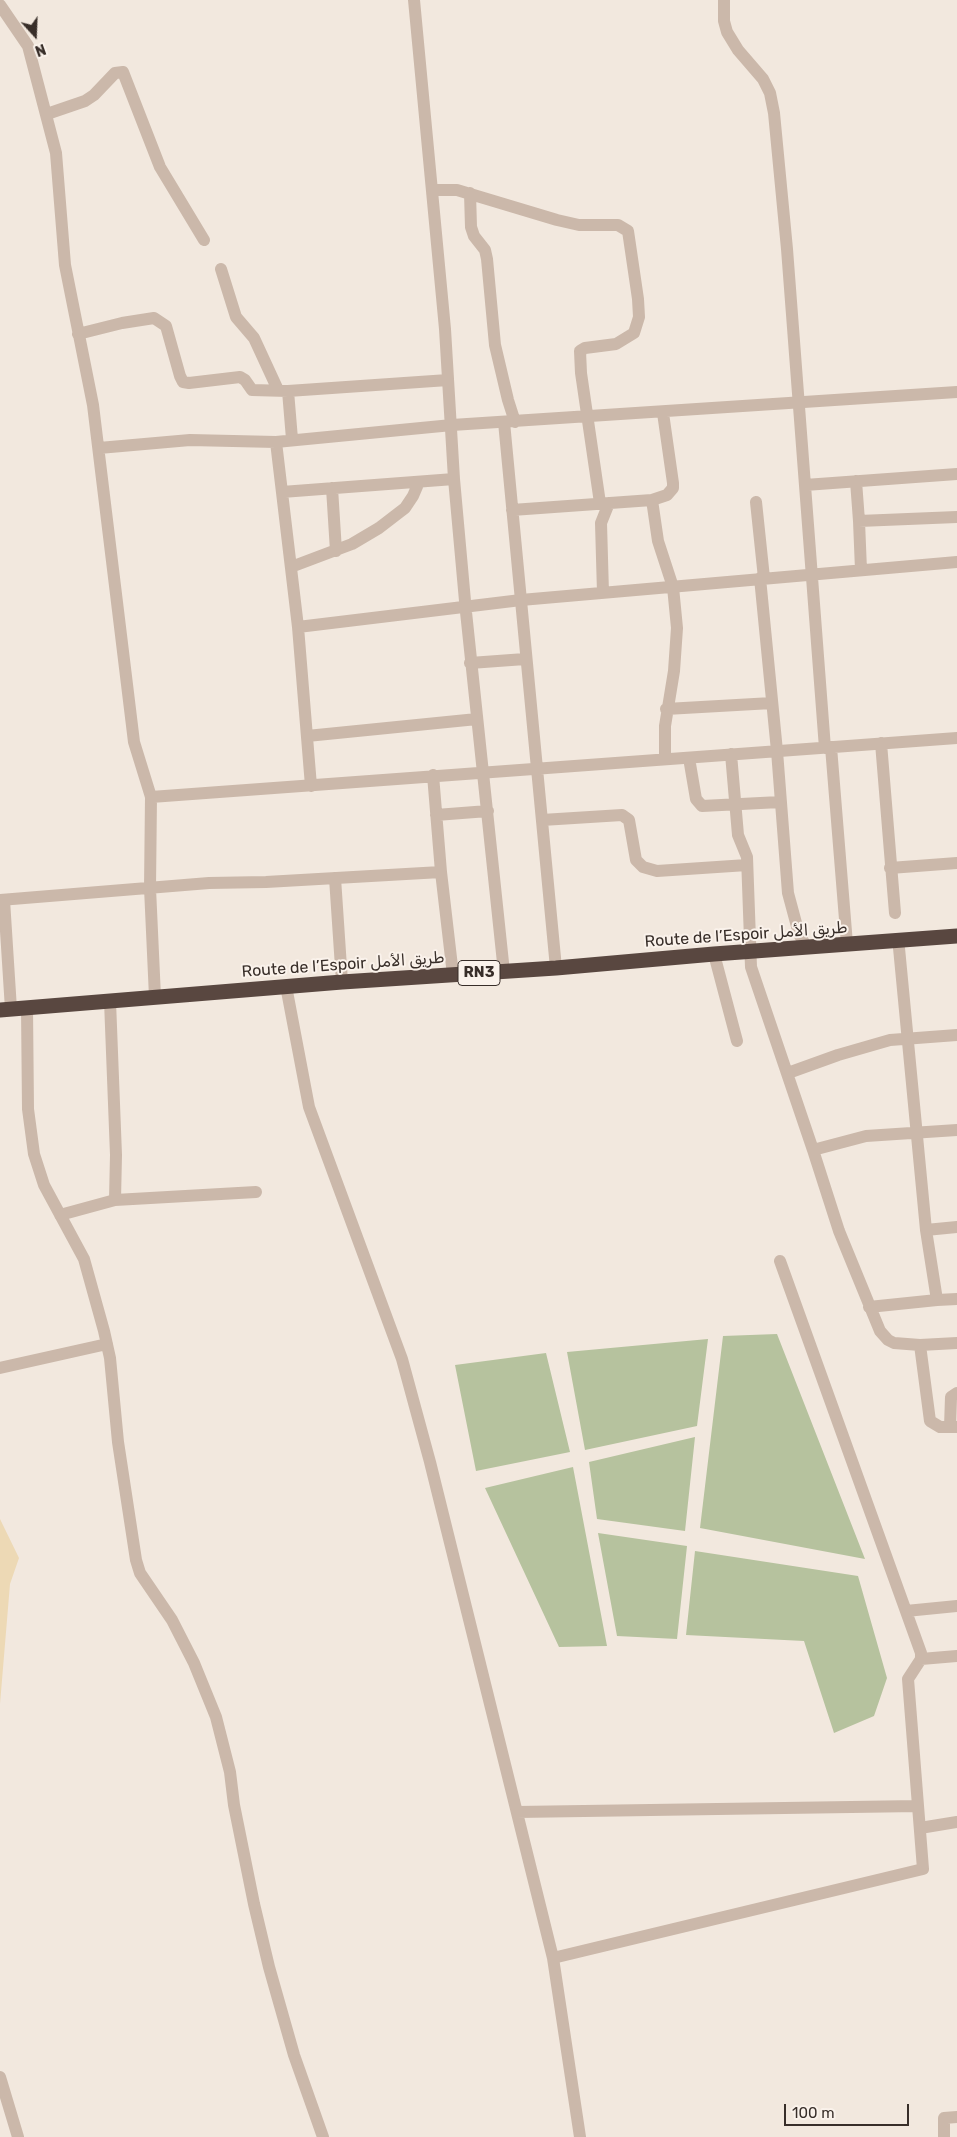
<!DOCTYPE html>
<html>
<head>
<meta charset="utf-8">
<style>
	body { margin:0 }
	#map { position:relative; width:957px; height:2137px; overflow:hidden; background:#f2e8de; font-family:Rubik,sans-serif }
	canvas { display:block }
	.north { position:absolute; left:10px; top:10px; width:50px; height:50px; -webkit-text-stroke:4px #faf2eb; paint-order:stroke; rotate:160deg; font-size:14px; font-weight:700; line-height:20px; text-align:center; color:#382e29 }
	.north::after { content:''; display:block; margin:auto; width:18px; height:22px; background:#382e29; clip-path:polygon(50% 0,100% 100%,50% 72%,0 100%) }
	.scale { position:absolute; left:784px; top:2104px; width:125px; height:22px; box-sizing:border-box; border:2px solid #382e29; border-top:0; padding-left:6px; font-size:15px; line-height:18px; white-space:nowrap; color:#382e29; -webkit-text-stroke:4px #faf2eb; paint-order:stroke }
</style>
</head>
<body>
<div id="map">
<canvas width="957" height="2137"></canvas>
<div class="north">N</div>
<div class="scale">100 m</div>
</div>
<script>
const context = document.querySelector('canvas').getContext('2d');
context.lineJoin = 'round';
function fillPath(path, color) {
  context.fillStyle = color;
  context.fill(path, 'evenodd');
}
function toPath(rows) {
  const path = new Path2D();
  for (const r of rows) {
    path.moveTo(r[0], r[1]);
    for (let i = 2; i < r.length; i += 2) path.lineTo(r[i], r[i + 1]);
  }
  return path;
}
function stroke(path, color, width, dash) {
  context.strokeStyle = color;
  context.lineWidth = width;
  context.lineCap = dash ? 'butt' : 'round';
  context.setLineDash(dash || []);
  context.stroke(path);
}
function label(font, color, halo, rows, align = 'center') {
  context.font = font + ' Rubik,"Noto Sans Arabic",sans-serif';
  context.lineWidth = 4;
  context.setLineDash([]);
  context.textBaseline = 'middle';
  context.strokeStyle = halo;
  context.fillStyle = color;
  for (const [text, x, y, turn = 0] of rows) {
    context.save();
    context.translate(x, y);
    context.rotate((+turn || 0) * Math.PI / 180);
    context.textAlign = isNaN(turn) ? turn : align;
    if (halo) context.strokeText(text, 0, 0);
    context.fillText(text, 0, 0);
    context.restore();
  }
}
const green = toPath([
	[777,1334,865,1559,700,1528,723,1336],
	[708,1339,697,1426,585,1450,567,1352],
	[546,1353,570,1452,476,1471,455,1365],
	[695,1437,685,1531,597,1519,589,1462],
	[573,1467,607,1646,559,1647,485,1488],
	[598,1533,687,1546,677,1639,617,1636],
	[695,1551,858,1576,887,1678,874,1716,834,1733,804,1641,686,1635]
]);
const sand = toPath([
	[0,1519,19,1558,10,1584,0,1704]
]);
const minor = toPath([
	[414,0,445,329,454,479,466,612,504,972],
	[724,0,724,21,727,32,738,50,763,79,770,93,774,113,787,249,825,748],
	[0,5,28,46,56,153,65,265,93,405,134,742,151,797,150,888,155,997],
	[47,114,85,101,94,95,115,73,123,72,160,167,204,240],
	[433,190,457,190,557,220,579,225,618,225,628,231,638,299,639,317,634,333,616,344,585,348,580,351,581,373,600,503],
	[470,193,471,227,474,236,485,250,487,259,495,345,508,400,515,422],
	[221,269,236,317,254,338,278,390],
	[78,334,122,323,154,318,166,326,180,376,183,382,189,383,240,377,245,380,252,390,288,391,448,380],
	[288,391,292,439],
	[504,422,556,968],
	[99,448,190,440,276,442],
	[856,481,859,521,957,517],
	[805,485,957,474],
	[332,488,336,551],
	[282,492,454,479],
	[652,500,658,541,673,587,677,628,674,671,665,726,665,759],
	[756,502,764,578],
	[512,510,652,500,667,495,673,488,673,483,663,413],
	[859,521,861,570],
	[291,567,352,544,379,528,405,508,413,496,419,482],
	[760,578,777,751,788,893,799,934,807,948],
	[603,593,601,523,609,503],
	[298,627,276,442,452,425,957,392],
	[470,663,525,659],
	[666,709,772,703],
	[307,736,477,719],
	[881,743,895,913],
	[831,747,847,944],
	[731,754,738,835,747,857,751,967,813,1150,866,1136,957,1130],
	[689,758,696,799,702,806,780,802],
	[433,775,441,872,453,975],
	[311,786,298,627,521,600,957,562],
	[151,797,957,738],
	[436,815,488,811],
	[542,820,622,815,629,820,636,860,643,867,657,871,747,865],
	[890,868,957,863],
	[335,878,342,982],
	[0,900,209,883,266,882,441,872],
	[4,900,11,1009],
	[899,948,926,1230,937,1300,957,1299],
	[714,954,737,1041],
	[286,986,309,1107,402,1359,430,1462,553,1958,580,2137],
	[110,1001,116,1155,115,1200],
	[27,1008,28,1109,34,1154,44,1185,84,1259,104,1331,110,1358,118,1442,136,1560,140,1573,172,1620,194,1663,216,1717,230,1772,234,1805,254,1904,269,1967,294,2055,323,2137],
	[788,1073,838,1055,890,1040,957,1035],
	[813,1150,839,1231,880,1331,888,1340,894,1343,920,1345,957,1343],
	[60,1215,115,1200,256,1192],
	[926,1230,957,1227],
	[869,1307,937,1300],
	[920,1345,930,1421,940,1427,957,1427],
	[0,1368,107,1344],
	[950,1427,951,1397,957,1393],
	[906,1611,957,1606],
	[921,1659,957,1656],
	[517,1812,918,1806],
	[920,1828,957,1822],
	[553,1958,923,1869,908,1679,921,1659,921,1653,780,1261],
	[0,2077,18,2137],
	[944,2137,944,2118,957,2117]
]);
const highway = toPath([
	[0,1010,342,982,556,968,714,954,957,936]
]);
const shields = [
	[479,973,42]
];
const shieldNames = [
	["RN3",479,973]
];
const streetNames = [
	["Route de l’Espoir طريق الأمل",746,935,-4],
	["Route de l’Espoir طريق الأمل",343,965,-4]
];
fillPath(green, '#b6c29e');
fillPath(sand, '#edd9b5');
stroke(minor, '#cbb8aa', 12);
stroke(highway, '#594740', 15);
for (const [x, y, w] of shields) {
  const box = new Path2D();
  box.roundRect(x - w / 2, y - 12.5, w, 25, 4);
  context.fillStyle = '#faf2eb';
  context.fill(box);
  stroke(box, '#382e29', 1);
}
label('bold 15px', '#382e29', null, shieldNames);
label('16px', '#382e29', '#faf2eb', streetNames);
</script>
</body>
</html>
